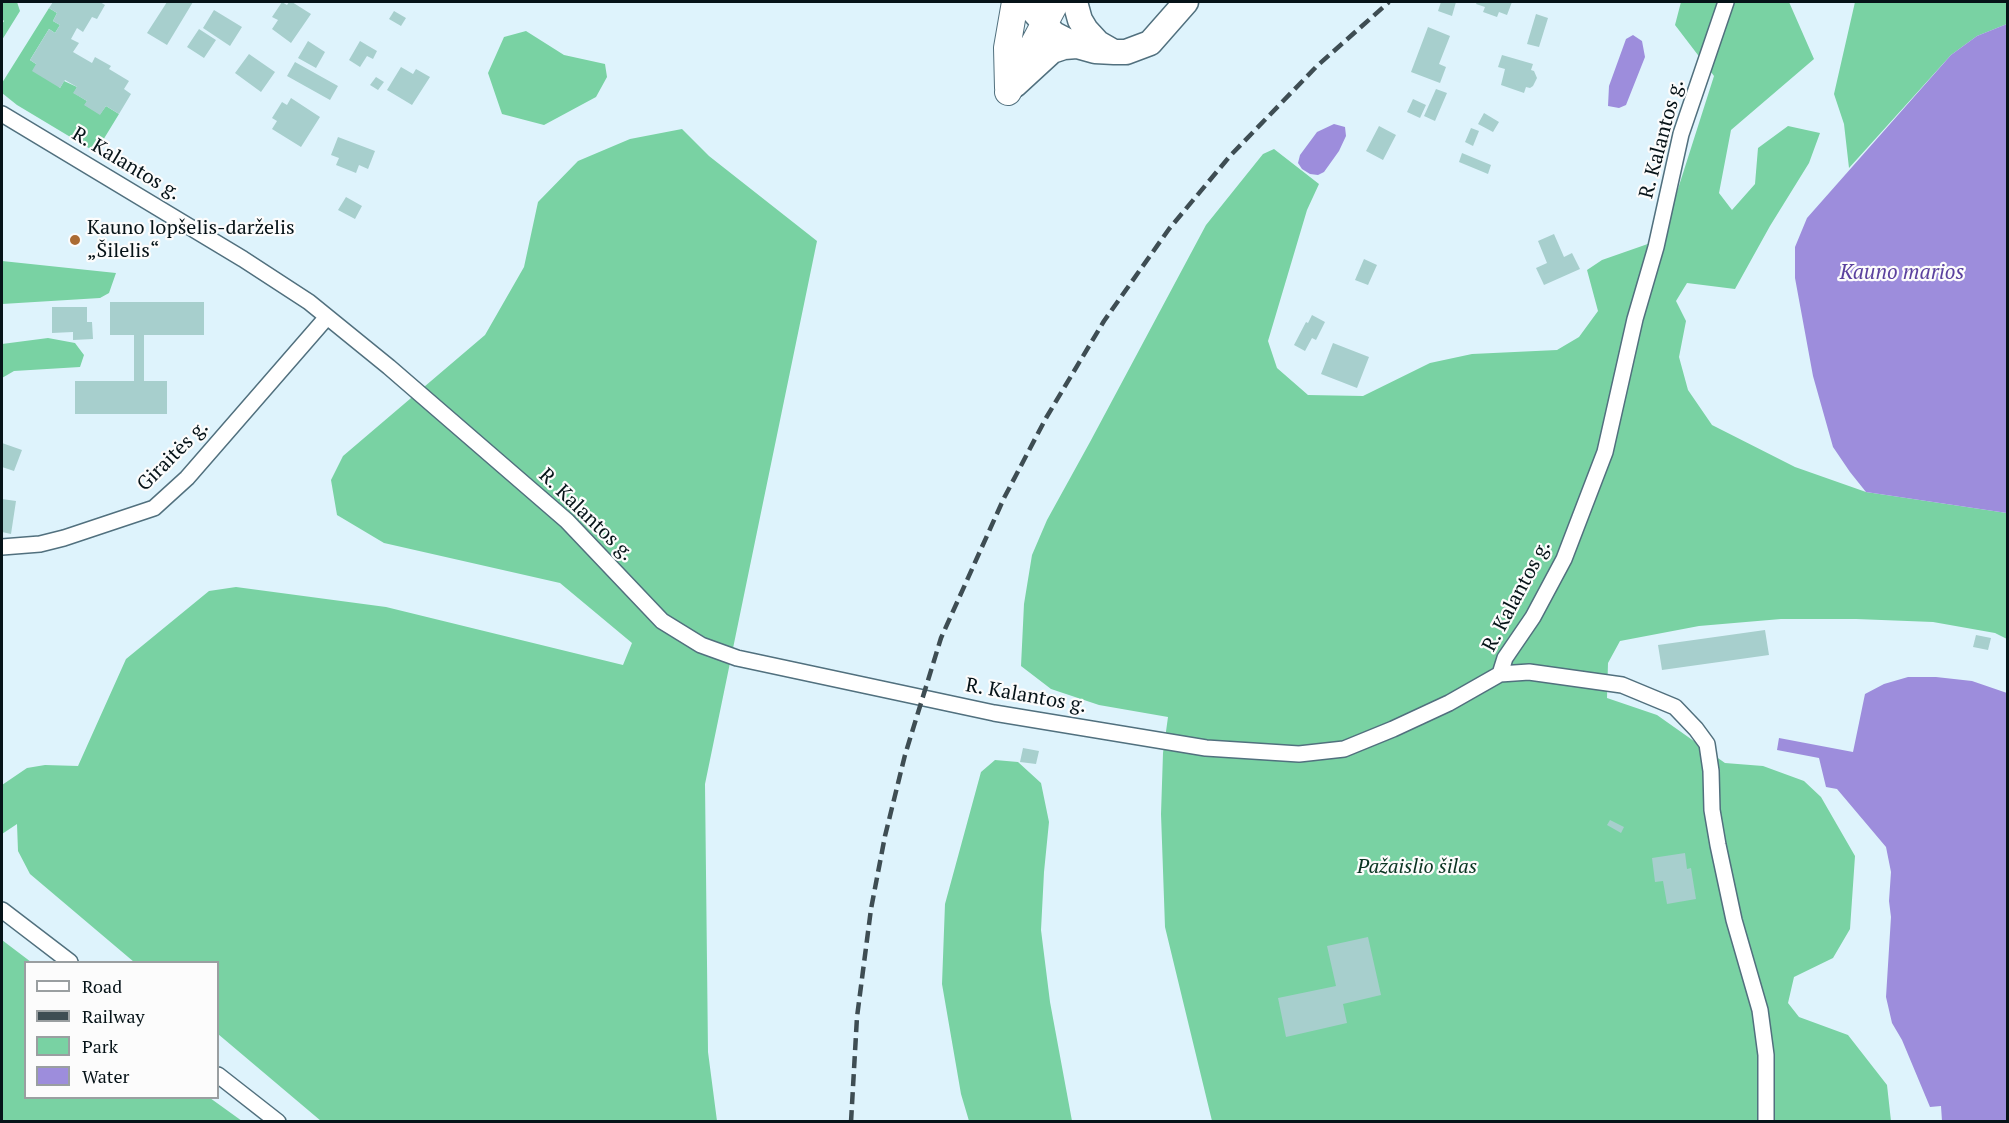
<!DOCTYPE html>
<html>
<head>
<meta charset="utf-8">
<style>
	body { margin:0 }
	#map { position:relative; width:2009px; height:1123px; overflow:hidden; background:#def3fc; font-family:"PT Serif",serif }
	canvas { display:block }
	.frame { position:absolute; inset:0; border:3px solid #061318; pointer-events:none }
	.legend { position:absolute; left:24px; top:961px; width:195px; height:138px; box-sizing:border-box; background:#fcfcfc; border:2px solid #9a9fa1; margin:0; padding:8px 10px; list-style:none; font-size:18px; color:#061318 }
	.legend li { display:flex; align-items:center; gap:12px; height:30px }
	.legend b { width:30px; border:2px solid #9a9fa1 }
</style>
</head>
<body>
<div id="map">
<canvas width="2009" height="1123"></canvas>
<div class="frame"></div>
<ul class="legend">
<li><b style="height:8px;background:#fff"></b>Road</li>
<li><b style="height:8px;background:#3e4d53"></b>Railway</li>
<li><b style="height:16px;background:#79d2a3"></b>Park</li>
<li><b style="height:16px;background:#9d8ddc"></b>Water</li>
</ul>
</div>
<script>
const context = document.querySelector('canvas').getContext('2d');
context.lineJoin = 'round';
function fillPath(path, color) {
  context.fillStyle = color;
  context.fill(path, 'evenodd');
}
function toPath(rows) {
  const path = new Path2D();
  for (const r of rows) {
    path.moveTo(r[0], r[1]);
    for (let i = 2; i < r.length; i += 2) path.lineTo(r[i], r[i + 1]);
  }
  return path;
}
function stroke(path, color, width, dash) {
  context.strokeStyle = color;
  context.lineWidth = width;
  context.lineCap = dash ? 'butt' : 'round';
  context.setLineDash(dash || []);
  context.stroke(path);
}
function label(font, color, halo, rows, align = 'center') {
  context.font = font + ' "PT Serif",serif';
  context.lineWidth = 4.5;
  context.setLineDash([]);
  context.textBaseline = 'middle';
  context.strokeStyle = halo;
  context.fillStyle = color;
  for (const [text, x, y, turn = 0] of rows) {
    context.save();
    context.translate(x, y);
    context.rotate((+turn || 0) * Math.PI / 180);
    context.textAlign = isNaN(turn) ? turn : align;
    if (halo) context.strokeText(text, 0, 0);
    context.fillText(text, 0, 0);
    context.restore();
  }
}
const green = toPath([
	[2,2,17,2,20,11,2,40,2,24,4,21,2,19],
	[1681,2,1789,2,1814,59,1731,130,1719,193,1732,210,1755,184,1758,148,1788,126,1820,133,1809,163,1770,226,1735,289,1687,283,1676,301,1686,321,1679,357,1688,390,1712,425,1795,467,1866,492,2007,513,2007,639,1995,633,1933,622,1856,619,1781,619,1699,626,1620,641,1608,663,1607,698,1657,715,1725,763,1763,766,1804,781,1821,797,1855,856,1850,929,1833,958,1794,977,1788,1003,1799,1017,1848,1035,1887,1085,1891,1121,1212,1121,1165,927,1161,814,1163,753,1168,717,1099,705,1051,689,1021,666,1024,604,1032,555,1047,520,1090,442,1206,225,1263,154,1274,149,1319,184,1307,210,1268,341,1277,368,1308,395,1363,396,1430,363,1472,354,1557,350,1579,337,1598,311,1587,270,1602,260,1662,239,1714,76,1675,25],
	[1855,2,2007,2,2007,24,1977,36,1951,55,1849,168,1844,124,1834,94],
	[49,8,57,13,53,21,60,25,55,33,49,29,30,60,36,64,60,88,64,81,77,87,74,93,87,101,85,105,100,114,106,106,119,114,97,150,92,150,17,105,2,93,2,83],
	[526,31,564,55,605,64,607,77,596,97,544,125,502,114,488,73,504,37],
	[682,129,709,156,817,241,705,784,708,1052,717,1121,321,1121,218,1034,218,962,134,962,30,874,18,851,17,824,2,834,2,785,27,768,45,765,78,766,126,659,209,591,236,587,386,607,623,665,632,643,560,583,384,543,337,515,331,480,343,456,485,335,524,267,538,202,578,161,630,139],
	[2,261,116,273,109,293,100,298,2,304],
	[48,338,75,343,84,355,80,367,14,371,2,378,2,344],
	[995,760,1018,762,1041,783,1049,822,1044,872,1041,930,1050,1002,1072,1121,969,1121,961,1094,942,984,945,904,981,772],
	[2,940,31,962,26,962,26,1098,210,1098,242,1121,2,1121]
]);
const water = toPath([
	[2007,24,2008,24,2007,513,1866,492,1850,472,1833,447,1813,376,1795,278,1795,247,1807,218,1951,55,1977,36],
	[1633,35,1642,41,1645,57,1626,105,1619,108,1608,106,1609,86,1626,39],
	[1334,124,1345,127,1346,136,1339,151,1324,172,1318,175,1310,174,1302,169,1298,163,1300,155,1317,132],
	[1908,677,1936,677,1972,681,2007,693,2007,1121,1942,1121,1941,1106,1930,1107,1902,1040,1892,1023,1886,997,1891,917,1889,901,1891,872,1886,847,1837,789,1826,787,1819,758,1777,750,1779,738,1853,752,1865,694,1884,684]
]);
const building = toPath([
	[53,2,100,2,105,5,97,19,92,17,83,32,77,28,71,39,79,43,73,52,92,63,95,57,111,66,109,69,129,81,124,89,131,94,119,114,106,106,100,115,84,105,87,101,73,93,77,87,65,80,60,88,32,71,36,64,30,60,49,29,55,33,60,25,53,21,57,13,49,8],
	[167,2,193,2,167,45,147,33],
	[282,2,287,5,289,2,292,2,311,14,291,43,272,29,278,20,272,17],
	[1441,2,1456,2,1452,16,1438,11],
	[1477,2,1512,2,1507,15,1499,12,1497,17,1483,12,1485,7,1476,4],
	[214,10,242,27,230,46,203,28],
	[394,11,406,18,401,26,389,19],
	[1536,14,1548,18,1539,47,1527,44],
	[1428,27,1450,36,1439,64,1446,67,1440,83,1411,72],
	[199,29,216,40,204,58,187,47],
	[308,41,325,52,316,68,298,58],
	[360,41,377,51,373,59,367,56,360,67,349,60],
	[249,54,275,72,261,92,235,73],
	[1502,55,1533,64,1531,70,1534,71,1537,78,1533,86,1530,88,1526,87,1524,93,1501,85,1505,69,1498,67],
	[295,62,338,86,330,100,287,76],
	[401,67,413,74,416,69,430,77,412,105,387,90],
	[376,77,384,82,378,90,370,85],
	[1436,89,1447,93,1435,121,1424,116],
	[291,98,320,117,301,147,272,129,277,121,272,118,282,102,287,105],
	[1413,99,1426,105,1420,118,1407,112],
	[1484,113,1499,122,1493,132,1478,124],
	[1379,126,1396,135,1383,160,1366,151],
	[1471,128,1479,131,1473,146,1465,142],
	[338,137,375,151,368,169,359,165,356,173,336,165,339,158,331,155],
	[1462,153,1491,165,1488,174,1459,162],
	[346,197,362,206,355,219,338,210],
	[1554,234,1564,257,1572,253,1580,269,1544,285,1536,268,1547,263,1538,241],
	[1364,259,1377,265,1368,285,1355,280],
	[110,302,204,302,204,335,144,335,144,381,167,381,167,414,75,414,75,381,134,381,134,335,110,335],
	[52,307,87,307,87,322,92,322,93,339,73,340,73,332,52,333],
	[1312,315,1325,322,1316,340,1312,338,1305,351,1294,345,1306,322,1308,323],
	[1333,343,1369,357,1357,388,1321,374],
	[2,443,22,450,14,471,2,467],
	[2,499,16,501,11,534,2,532],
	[1765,630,1769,655,1662,670,1658,645],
	[1976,635,1991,638,1988,650,1973,647],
	[1023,748,1039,751,1036,764,1020,762],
	[1610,820,1624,827,1621,833,1607,825],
	[1685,853,1687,869,1691,868,1696,899,1667,904,1663,881,1655,882,1652,858],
	[1368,937,1381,995,1343,1004,1347,1023,1286,1037,1278,998,1336,986,1327,946]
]);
const minor = toPath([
	[2,114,243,259,309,302,389,367,567,521,662,621,701,645,737,658,994,713,1206,748,1299,754,1344,749,1393,729,1449,703,1500,674,1529,672,1622,685,1675,707,1696,729,1707,744,1711,771,1712,810,1718,845,1734,920,1760,1010,1766,1055,1766,1122],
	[2,547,40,544,64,538,154,508,187,478,327,317],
	[1500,674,1505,658,1533,617,1564,559,1605,452,1635,319,1656,247,1681,134,1726,2],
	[2,910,70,962],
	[218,1075,278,1122]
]);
const primary = toPath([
	[1031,2,1034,12,1054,34,1077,46,1095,51,1114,52,1126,52,1150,43,1186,2],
	[1075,2,1080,20,1086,30,1098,43,1112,51],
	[1015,85,1052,51,1064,47,1077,46]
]);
const trunk = toPath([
	[1008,88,1007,48,1015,2],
	[1008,92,1056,2]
]);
const rail = toPath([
	[851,1122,857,1017,871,909,885,836,905,755,941,638,1004,498,1046,418,1104,321,1169,229,1230,156,1317,66,1389,2]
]);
const markers = [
	[75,240,6,"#ab6b33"]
];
const streetNames = [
	["R. Kalantos g.",1662,139,-75],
	["R. Kalantos g.",126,164,31],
	["Giraitės g.",173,456,-45],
	["R. Kalantos g.",586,515,44],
	["R. Kalantos g.",1517,596,-62],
	["R. Kalantos g.",1026,696,10]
];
const poiNames = [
	["Kauno lopšelis-darželis",87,228],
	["„Šilelis“",87,251]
];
const parkNames = [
	["Pažaislio šilas",1417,867]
];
const waterNames = [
	["Kauno marios",1902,273]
];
fillPath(green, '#79d2a3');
fillPath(water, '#9d8ddc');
fillPath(building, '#a7cfcd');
stroke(minor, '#51707e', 18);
stroke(primary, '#51707e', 27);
stroke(trunk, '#51707e', 28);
stroke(minor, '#fff', 15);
stroke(primary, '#fff', 24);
stroke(trunk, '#fff', 26);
stroke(rail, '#3e4d53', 4.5, [12, 6]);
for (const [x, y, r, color] of markers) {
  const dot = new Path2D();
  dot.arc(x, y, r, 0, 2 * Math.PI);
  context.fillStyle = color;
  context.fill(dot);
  stroke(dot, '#fcfcfc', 2);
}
label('20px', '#061318', '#fcfcfc', streetNames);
label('20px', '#061318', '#fcfcfc', poiNames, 'left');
label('italic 20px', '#0a3522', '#fcfcfc', parkNames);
label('italic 21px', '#5b419e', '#fcfcfc', waterNames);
</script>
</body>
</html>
